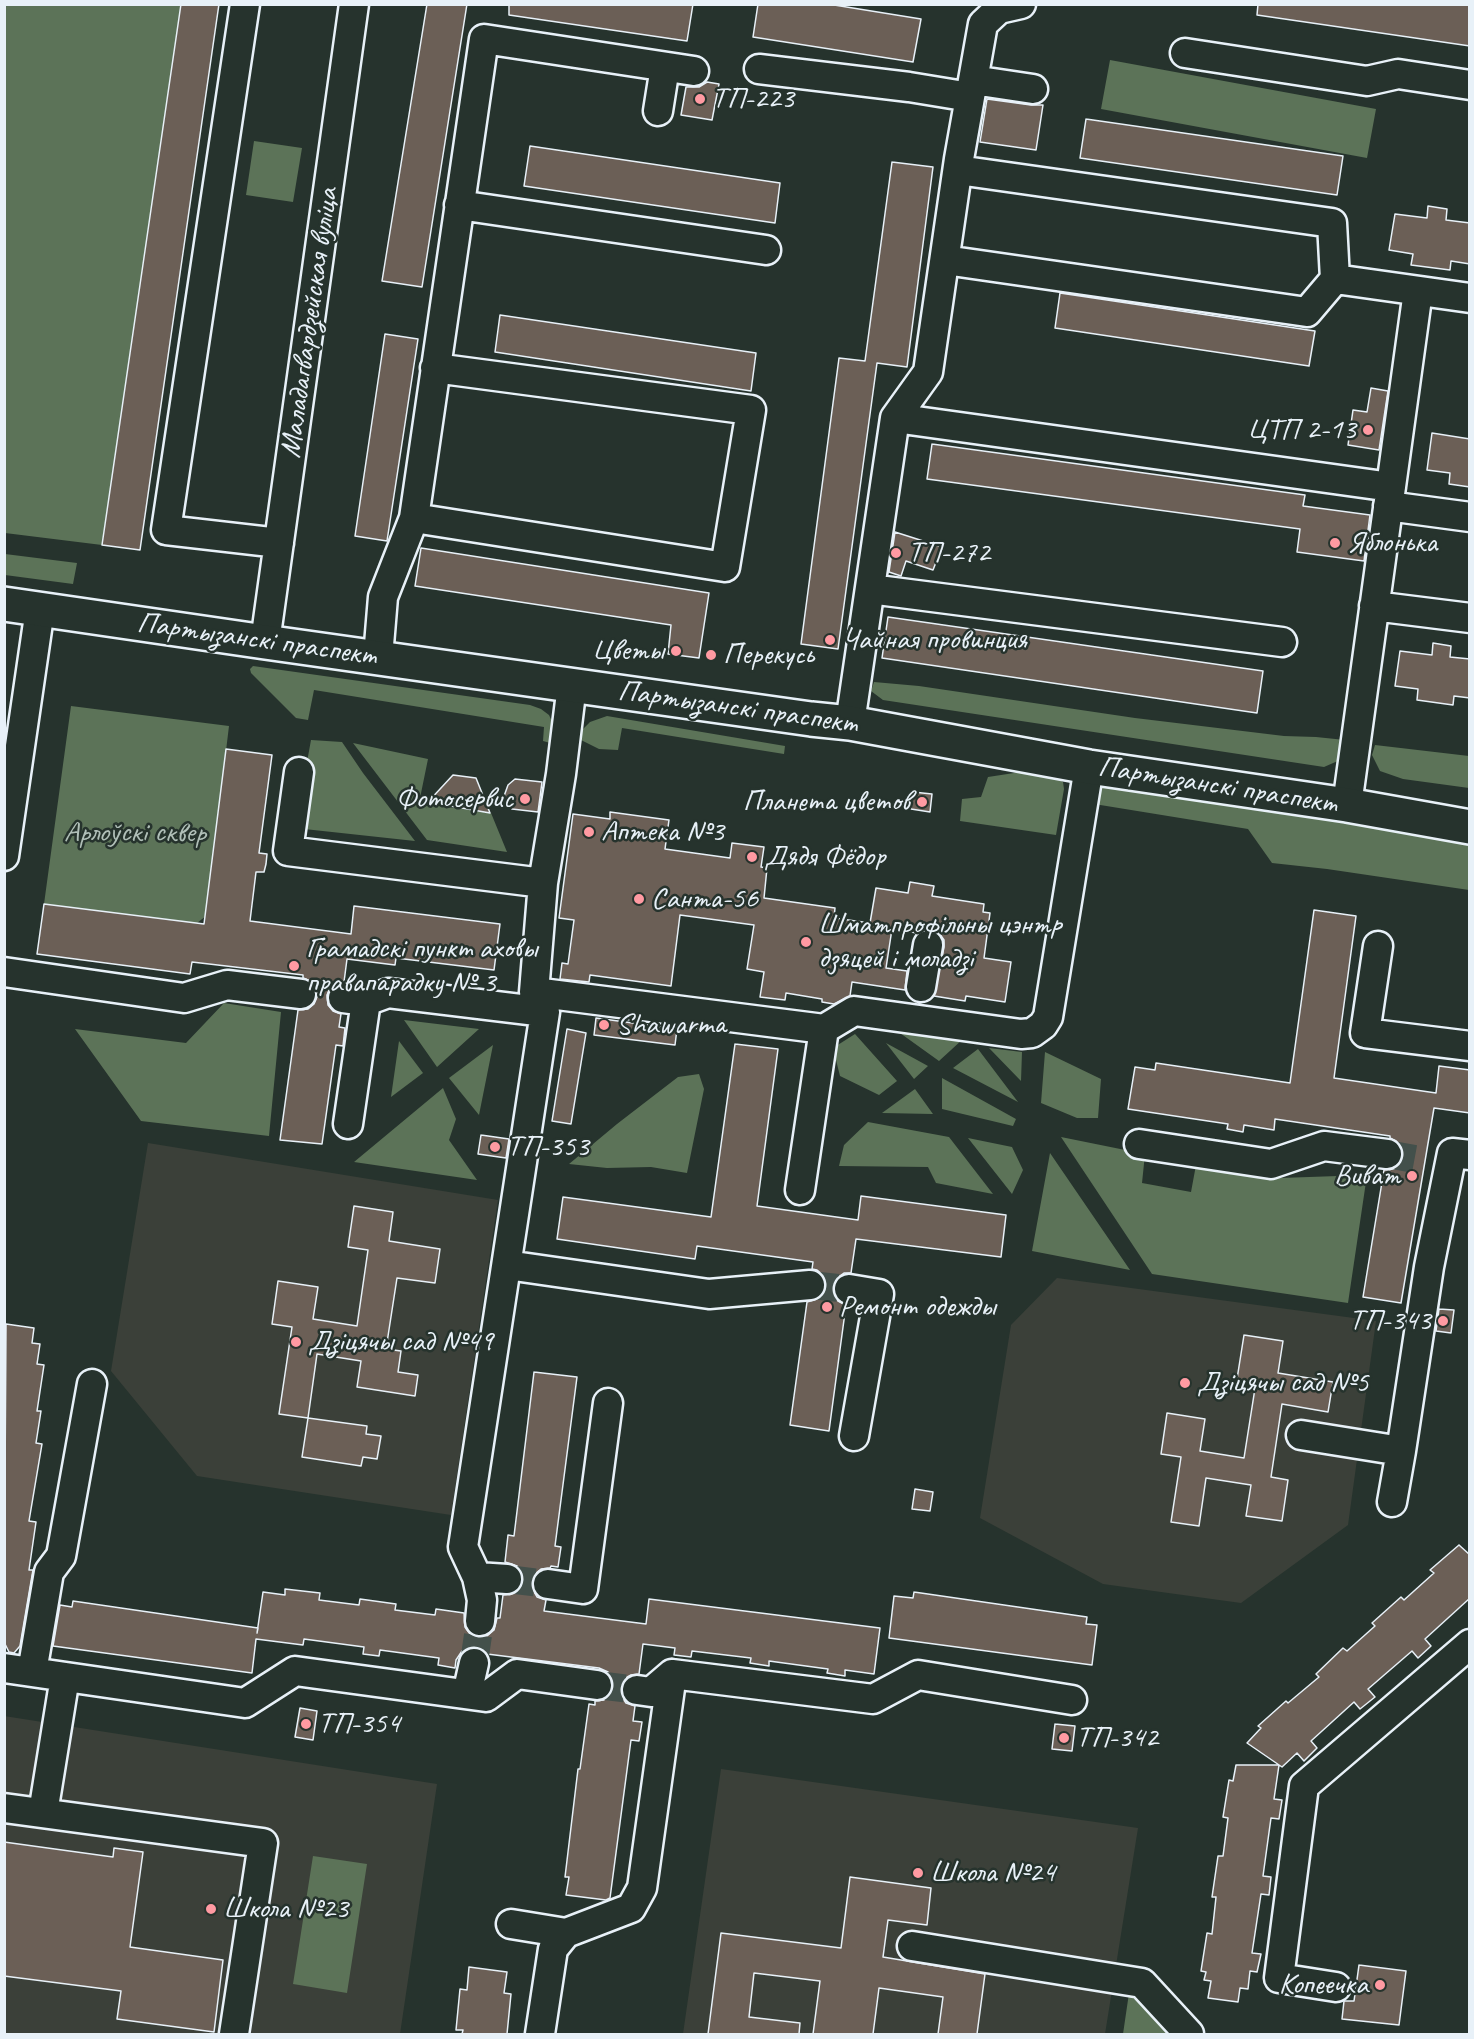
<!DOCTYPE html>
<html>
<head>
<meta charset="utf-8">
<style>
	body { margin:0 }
	#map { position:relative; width:1474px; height:2039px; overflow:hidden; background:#26332d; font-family:Caveat,sans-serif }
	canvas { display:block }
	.frame { position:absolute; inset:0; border:6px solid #e8f1f8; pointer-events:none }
</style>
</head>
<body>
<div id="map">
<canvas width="1474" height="2039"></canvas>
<div class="frame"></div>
</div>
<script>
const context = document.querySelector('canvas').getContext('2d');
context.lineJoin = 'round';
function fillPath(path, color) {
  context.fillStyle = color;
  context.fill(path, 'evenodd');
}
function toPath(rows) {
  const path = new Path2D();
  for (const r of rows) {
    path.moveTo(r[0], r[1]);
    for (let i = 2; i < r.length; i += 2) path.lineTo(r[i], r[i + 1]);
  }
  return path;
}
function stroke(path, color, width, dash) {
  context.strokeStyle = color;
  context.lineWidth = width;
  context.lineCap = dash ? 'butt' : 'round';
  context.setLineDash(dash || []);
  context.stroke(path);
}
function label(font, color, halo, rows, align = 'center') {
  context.font = font + ' Caveat,sans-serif';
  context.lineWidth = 5;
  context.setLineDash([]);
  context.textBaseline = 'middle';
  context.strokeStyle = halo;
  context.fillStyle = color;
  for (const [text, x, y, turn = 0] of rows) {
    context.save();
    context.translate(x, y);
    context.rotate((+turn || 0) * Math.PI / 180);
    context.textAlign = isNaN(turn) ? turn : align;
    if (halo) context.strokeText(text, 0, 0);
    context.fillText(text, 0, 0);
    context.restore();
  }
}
const built = toPath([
	[148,1143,498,1200,451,1515,197,1476,111,1371],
	[1057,1278,1376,1321,1348,1525,1241,1603,1103,1584,980,1518,1011,1325],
	[4,1716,437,1784,400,2034,5,2034],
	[721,1769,1138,1828,1105,2034,683,2034]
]);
const green = toPath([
	[4,5,181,5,102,545,5,533],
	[1110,60,1376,109,1367,158,1101,109],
	[254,141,302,148,293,202,246,195],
	[5,554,77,563,73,584,5,575],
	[253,666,530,705,541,709,549,715,556,730,554,744,543,741,544,727,314,690,308,720,296,718,251,673,250,669],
	[874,682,919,686,1135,718,1284,736,1316,737,1345,740,1340,760,1324,767,883,700,871,691],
	[71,706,229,726,206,916,197,923,44,904],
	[607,716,785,746,784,754,622,728,618,750,599,749,579,739,581,731,590,722],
	[311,740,342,742,363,773,415,841,295,828],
	[353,743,428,759,419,803,491,813,507,852,427,840],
	[1375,745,1469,756,1469,788,1403,779,1380,771,1372,755],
	[1027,771,1056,778,1063,782,1064,789,1056,835,960,821,962,799,981,797,988,777],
	[1107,784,1469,839,1469,890,1327,869,1272,863,1248,829,1088,803,1095,792],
	[224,1003,281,1012,269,1136,141,1121,75,1029,186,1043],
	[404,1020,479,1029,437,1067],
	[900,1033,963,1039,939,1061],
	[855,1034,897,1081,879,1095,840,1076,833,1048],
	[399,1041,423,1073,391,1097],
	[886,1043,928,1066,914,1079],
	[493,1045,479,1115,449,1078],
	[989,1048,1022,1052,1021,1081],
	[978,1049,1018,1102,953,1068],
	[1045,1052,1101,1079,1098,1118,1077,1118,1041,1103],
	[699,1074,704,1089,687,1173,651,1167,607,1168,569,1164,617,1124,678,1077],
	[942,1078,1016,1119,1013,1126,942,1109],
	[443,1088,456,1119,449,1140,477,1180,354,1162],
	[915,1089,933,1114,882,1113],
	[868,1122,949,1137,993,1194,936,1183,928,1167,839,1166,844,1145],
	[1061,1137,1145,1154,1142,1183,1191,1192,1196,1165,1280,1178,1367,1175,1348,1303,1152,1274],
	[968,1138,1012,1147,1023,1170,1012,1194],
	[1050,1153,1130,1270,1032,1251],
	[313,1856,367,1864,347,1993,293,1984],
	[1129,1993,1142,1994,1179,2034,1123,2034]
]);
const building = toPath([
	[181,4,219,4,140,550,102,545,181,4],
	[427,4,467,4,422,287,382,281,427,4],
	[509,4,693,4,687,41,509,15,509,4],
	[758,4,828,4,921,19,913,62,753,37,758,4],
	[1258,4,1470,4,1470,46,1257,15,1258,4],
	[707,82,719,84,712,120,681,115,686,87,699,87,707,82],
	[987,99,1031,105,1043,105,1036,150,980,142,987,99],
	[1086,119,1343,156,1337,195,1080,158,1086,119],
	[530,146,780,183,775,223,524,186,530,146],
	[892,162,933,167,907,367,877,363,838,649,801,644,839,358,865,361,892,162],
	[1428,206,1447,209,1446,220,1470,223,1470,264,1451,261,1450,270,1411,265,1413,254,1389,250,1395,214,1427,218,1428,206],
	[1060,293,1315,331,1309,366,1055,328,1060,293],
	[500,315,756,353,751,391,495,352,500,315],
	[385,334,418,339,387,541,355,536,385,334],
	[1371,388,1388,391,1379,450,1348,445,1353,410,1367,412,1371,388],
	[1432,433,1470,439,1470,487,1449,484,1450,473,1427,470,1432,433],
	[932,444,1305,495,1303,506,1370,515,1364,561,1297,552,1300,529,927,479,932,444],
	[895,532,942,547,933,570,906,561,901,576,889,572,895,532],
	[421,548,709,593,699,658,668,654,671,625,415,586,421,548],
	[888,617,1263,671,1257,713,882,658,888,617],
	[1433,643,1451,646,1450,657,1470,659,1470,698,1454,696,1453,705,1417,700,1418,689,1395,686,1400,651,1432,655,1433,643],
	[226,749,272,755,259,853,267,854,266,864,264,872,256,872,250,921,351,934,354,906,500,924,494,970,396,958,395,965,347,959,344,982,337,983,330,988,327,995,328,1005,333,1011,341,1014,339,1027,345,1028,343,1046,336,1045,322,1144,280,1140,298,1010,308,1009,314,1004,317,997,316,987,310,981,303,978,303,975,192,962,190,974,37,954,44,904,204,924,226,749],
	[453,775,476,778,490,813,428,802,453,775],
	[515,779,542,782,538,812,512,809,503,799,508,785,515,779],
	[913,792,932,794,930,812,911,809,913,792],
	[610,812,669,820,665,849,730,858,732,843,764,847,761,867,767,868,764,898,835,908,834,918,870,923,876,888,908,893,910,882,934,886,932,896,984,904,983,912,990,913,984,958,1011,962,1005,1002,966,996,965,1001,934,996,944,947,944,940,939,933,930,929,923,929,917,933,892,929,886,968,907,971,905,990,852,982,850,996,834,1004,822,1002,822,999,786,993,785,1000,760,997,764,972,747,969,754,925,680,915,671,986,590,975,589,982,560,979,562,963,568,964,574,920,559,918,573,814,610,819,610,812],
	[1314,910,1356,916,1334,1078,1436,1093,1439,1066,1470,1070,1470,1113,1434,1108,1401,1303,1363,1297,1384,1170,1394,1169,1400,1164,1403,1157,1402,1148,1396,1141,1390,1138,1390,1136,1275,1119,1274,1130,1244,1125,1243,1132,1227,1129,1228,1124,1128,1109,1135,1067,1155,1070,1156,1063,1290,1083,1314,910],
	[596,1018,677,1029,675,1045,594,1035,596,1018],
	[567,1029,586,1033,571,1124,552,1121,567,1029],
	[735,1044,778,1049,757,1206,858,1220,861,1196,1006,1215,1001,1257,856,1239,851,1273,844,1273,837,1278,833,1287,834,1295,838,1301,846,1305,829,1431,790,1425,807,1302,820,1298,825,1292,826,1284,823,1275,817,1270,812,1269,813,1262,697,1246,695,1259,557,1239,563,1197,711,1217,735,1044],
	[481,1135,509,1139,506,1158,478,1154,481,1135],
	[354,1206,393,1212,389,1241,440,1249,435,1283,397,1278,386,1349,401,1351,398,1372,418,1375,415,1396,357,1387,361,1361,317,1354,308,1418,279,1414,292,1327,272,1324,278,1281,318,1287,313,1319,357,1326,368,1250,348,1247,354,1206],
	[1439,1309,1454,1310,1451,1333,1436,1331,1439,1309],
	[6,1324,34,1328,32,1343,40,1344,37,1364,44,1365,37,1411,41,1411,36,1443,42,1444,29,1521,36,1522,29,1570,33,1570,20,1646,14,1653,9,1652,4,1642,6,1324],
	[1244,1335,1283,1341,1278,1373,1333,1382,1328,1412,1282,1404,1271,1477,1288,1480,1282,1521,1246,1516,1251,1485,1206,1478,1199,1526,1171,1522,1181,1457,1161,1454,1167,1413,1205,1419,1200,1451,1244,1458,1256,1382,1237,1379,1244,1335],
	[534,1372,577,1377,555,1546,561,1547,558,1567,551,1566,550,1568,541,1569,535,1574,532,1582,533,1590,537,1597,546,1600,544,1611,646,1624,649,1599,880,1628,874,1674,845,1670,845,1676,827,1673,828,1669,769,1661,769,1666,750,1663,751,1658,692,1651,691,1657,674,1655,675,1648,643,1644,639,1674,631,1675,624,1679,621,1688,622,1697,626,1703,635,1706,633,1721,642,1722,639,1741,631,1740,610,1898,606,1900,566,1895,569,1877,565,1877,578,1769,580,1769,589,1704,595,1705,595,1701,604,1700,610,1696,613,1688,612,1678,608,1672,599,1668,487,1654,477,1647,469,1647,462,1651,456,1660,455,1668,438,1665,439,1658,380,1650,379,1656,363,1654,364,1647,304,1639,303,1645,256,1639,252,1673,53,1646,60,1605,72,1607,73,1601,258,1628,257,1633,263,1592,285,1595,285,1589,320,1593,319,1600,359,1605,360,1599,396,1604,395,1610,435,1615,436,1609,464,1613,465,1627,470,1634,478,1637,487,1636,494,1630,497,1618,500,1618,503,1595,515,1593,521,1588,523,1581,522,1572,517,1566,505,1562,508,1535,514,1536,534,1372],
	[308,1418,367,1426,366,1434,381,1436,377,1459,363,1457,361,1466,302,1457,308,1418],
	[915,1489,933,1492,930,1511,912,1509,915,1489],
	[1459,1545,1470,1555,1470,1598,1425,1639,1431,1646,1418,1658,1412,1651,1368,1689,1375,1697,1360,1709,1354,1702,1311,1741,1317,1748,1304,1761,1297,1753,1282,1767,1247,1743,1261,1728,1258,1726,1286,1701,1288,1703,1319,1677,1316,1674,1343,1648,1347,1651,1375,1626,1372,1623,1401,1597,1404,1600,1434,1573,1430,1570,1459,1545],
	[914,1592,1087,1617,1086,1624,1097,1625,1092,1665,889,1638,894,1596,913,1598,914,1592],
	[300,1708,317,1711,313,1740,295,1737,300,1708],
	[1055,1724,1075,1726,1072,1751,1052,1749,1055,1724],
	[1236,1765,1279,1765,1274,1799,1282,1800,1279,1819,1271,1818,1263,1876,1271,1877,1269,1895,1261,1894,1252,1953,1261,1954,1257,1972,1250,1971,1248,1989,1240,1988,1238,2002,1208,1998,1211,1981,1204,1980,1206,1972,1201,1971,1207,1933,1212,1934,1216,1897,1212,1897,1218,1856,1223,1856,1228,1818,1223,1817,1229,1780,1233,1781,1236,1765],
	[4,1842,113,1857,114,1848,143,1852,130,1947,223,1960,214,2032,117,2019,121,1991,4,1976,4,1842],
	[850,1877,931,1888,927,1925,888,1920,883,1957,985,1974,977,2034,938,2034,943,1997,879,1988,873,2034,813,2034,820,1981,754,1973,749,2017,800,2023,799,2034,708,2034,721,1933,841,1948,850,1877],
	[1359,1965,1406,1971,1399,2025,1342,2019,1344,2001,1354,2001,1359,1965],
	[469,1967,507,1972,504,1993,511,1994,507,2034,462,2034,463,2030,456,2030,460,1989,467,1990,469,1967]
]);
const minorTunnel = toPath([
	[1387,1154,1425,1161],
	[810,1285,849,1289],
	[507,1579,548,1584],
	[474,1663,480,1621],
	[597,1685,637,1690]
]);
const minor = toPath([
	[245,4,166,530,279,543],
	[1185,53,1367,81,1398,74,1470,85],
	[759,69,909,87,970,97],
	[973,80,1033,89],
	[658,111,665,67],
	[459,205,766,250],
	[945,260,1307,312,1335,279,1332,223,958,170],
	[1335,279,1470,298],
	[895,418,1391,487],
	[1388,506,1470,517],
	[414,518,725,567,751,410,435,368],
	[870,589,1282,642],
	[1374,606,1470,618],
	[265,642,354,4],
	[378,657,383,597,414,518,484,39,694,71],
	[850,723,895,418,928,372,959,159,983,24,999,9,1021,4],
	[299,772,288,851,543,883],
	[1347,805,1418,291],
	[4,856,40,609],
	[1378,946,1365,1033,1470,1046],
	[4,972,184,998,227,985,301,994],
	[921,987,928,945],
	[534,992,824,1029,800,1190],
	[343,998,366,1001,388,993,545,1012],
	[824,1029,854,1011,1021,1034,1032,1033,1043,1025,1048,1017,1089,767],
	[348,1124,366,1001],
	[1139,1144,1271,1164,1324,1146,1387,1154],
	[507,1265,709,1294,810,1285],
	[849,1289,879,1294,854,1436],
	[1301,1435,1401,1451,1429,1267,1452,1153,1470,1155],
	[1392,1502,1401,1451],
	[477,1577,507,1579],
	[548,1584,583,1589,608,1403],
	[480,1621,482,1600,477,1577,463,1547,545,1012,534,992,543,883,561,774,572,685],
	[4,1668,245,1703,295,1671,486,1697,517,1674,597,1685],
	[32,1672,49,1572,61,1556,92,1384],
	[637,1690,651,1692,672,1674,873,1699,918,1675,1072,1700],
	[467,1694,474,1663],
	[4,1808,263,1843,234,2034],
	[43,1813,65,1677],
	[511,1924,566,1933],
	[912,1946,1142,1983,1189,2034],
	[1336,1987,1279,1978,1304,1786,1470,1644],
	[540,2034,553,1949,566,1933,631,1908,642,1888,672,1674]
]);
const major = toPath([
	[4,604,265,642,811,719,850,723,1089,767,1347,805,1470,827]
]);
const markers = [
	[700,99,6,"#ff9aa2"],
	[1368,430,6,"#ff9aa2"],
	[1335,543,6,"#ff9aa2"],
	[896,553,6,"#ff9aa2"],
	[830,640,6,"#ff9aa2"],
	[676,651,6,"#ff9aa2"],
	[711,655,6,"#ff9aa2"],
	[525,799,6,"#ff9aa2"],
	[922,802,6,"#ff9aa2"],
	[589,832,6,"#ff9aa2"],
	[752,857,6,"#ff9aa2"],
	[639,899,6,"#ff9aa2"],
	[806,942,6,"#ff9aa2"],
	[294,966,6,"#ff9aa2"],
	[604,1025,6,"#ff9aa2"],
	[495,1147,6,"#ff9aa2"],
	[1412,1176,6,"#ff9aa2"],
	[827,1307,6,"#ff9aa2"],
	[1443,1321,6,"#ff9aa2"],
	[296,1342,6,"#ff9aa2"],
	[1185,1383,6,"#ff9aa2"],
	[306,1724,6,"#ff9aa2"],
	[1064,1738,6,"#ff9aa2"],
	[918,1873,6,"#ff9aa2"],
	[211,1909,6,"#ff9aa2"],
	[1380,1985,6,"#ff9aa2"]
];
const poiNames = [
	["ТП-223",712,99],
	["ЦТП 2-13",1356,430,"right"],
	["Яблонька",1347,543],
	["ТП-272",908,553],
	["Чайная провинция",842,640],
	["Цветы",664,651,"right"],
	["Перекусь",723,655],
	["Фотосервис",513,799,"right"],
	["Планета цветов",910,802,"right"],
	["Аптека №3",601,832],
	["Дядя Фёдор",764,857],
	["Санта-56",651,899],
	["Шматпрофільны цэнтр",818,925],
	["дзяцей і моладзі",818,959],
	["Грамадскі пункт аховы",306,949],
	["правапарадку № 3",306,983],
	["Shawarma",616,1025],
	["ТП-353",507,1147],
	["Виват",1400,1176,"right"],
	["Ремонт одежды",839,1307],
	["ТП-343",1431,1321,"right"],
	["Дзіцячы сад №49",308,1342],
	["Дзіцячы сад №5",1197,1383],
	["ТП-354",318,1724],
	["ТП-342",1076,1738],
	["Школа №24",930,1873],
	["Школа №23",223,1909],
	["Копеечка",1368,1985,"right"]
];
const streetNames = [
	["Маладагвардзейская вуліца",310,323,-82],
	["Партызанскі праспект",257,640,8],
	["Партызанскі праспект",738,708,8],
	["Партызанскі праспект",1218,786,9]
];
const parkNames = [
	["Арлоўскі сквер",135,833]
];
fillPath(built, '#3b4039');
fillPath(green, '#5c7358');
fillPath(building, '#6b5f56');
stroke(building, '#e8f1f8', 1.5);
stroke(minorTunnel, '#43504b', 28, [28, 14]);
stroke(minor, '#e8f1f8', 33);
stroke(major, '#e8f1f8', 38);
stroke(minor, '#26332d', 28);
stroke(major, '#26332d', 33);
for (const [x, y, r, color] of markers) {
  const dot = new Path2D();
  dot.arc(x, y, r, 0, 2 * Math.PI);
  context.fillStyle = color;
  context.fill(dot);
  stroke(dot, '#26332d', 2);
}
label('30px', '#e8f1f8', '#26332d', poiNames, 'left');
label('30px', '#e8f1f8', '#26332d', streetNames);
label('30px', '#b0bfb8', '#26332d', parkNames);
</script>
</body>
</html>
